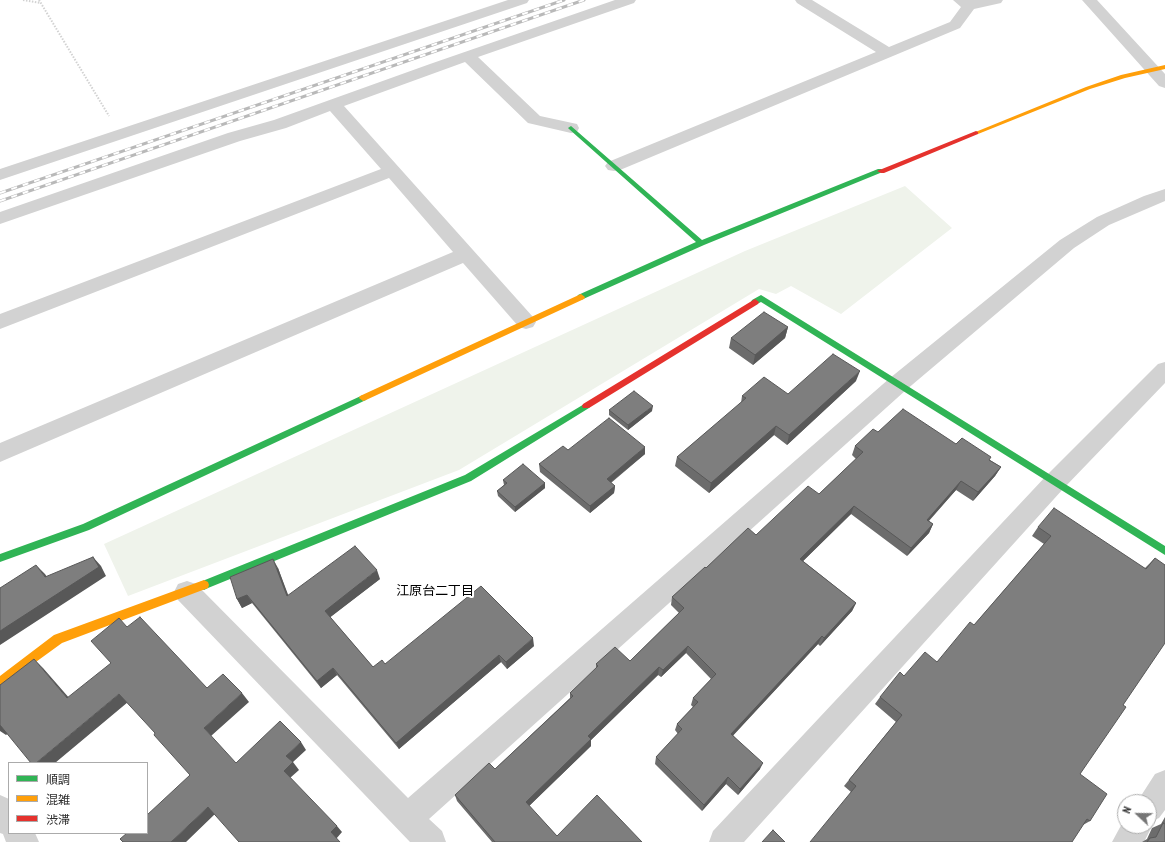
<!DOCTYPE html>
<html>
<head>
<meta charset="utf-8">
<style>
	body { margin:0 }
	#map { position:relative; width:1165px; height:842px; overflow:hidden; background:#fff; font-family:"PT Sans Narrow","Noto Sans JP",sans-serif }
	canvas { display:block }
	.legend { position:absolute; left:8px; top:762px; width:140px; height:72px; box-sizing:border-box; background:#fff; border:1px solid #ababab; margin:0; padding:5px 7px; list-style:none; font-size:12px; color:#2d2d2d }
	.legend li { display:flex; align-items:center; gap:8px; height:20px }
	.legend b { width:20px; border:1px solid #ababab }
	.north { position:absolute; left:1117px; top:794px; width:40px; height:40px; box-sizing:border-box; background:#fff; border:1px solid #ababab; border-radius:50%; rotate:292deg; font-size:11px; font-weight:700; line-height:16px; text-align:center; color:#2d2d2d }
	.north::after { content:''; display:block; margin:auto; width:14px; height:18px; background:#767676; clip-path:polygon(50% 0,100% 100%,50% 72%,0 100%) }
</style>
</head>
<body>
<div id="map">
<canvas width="1165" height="842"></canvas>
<ul class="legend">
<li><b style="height:5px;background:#30b455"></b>順調</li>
<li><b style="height:5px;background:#ff9f0a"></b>混雑</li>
<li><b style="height:5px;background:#e5322d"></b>渋滞</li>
</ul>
<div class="north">N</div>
</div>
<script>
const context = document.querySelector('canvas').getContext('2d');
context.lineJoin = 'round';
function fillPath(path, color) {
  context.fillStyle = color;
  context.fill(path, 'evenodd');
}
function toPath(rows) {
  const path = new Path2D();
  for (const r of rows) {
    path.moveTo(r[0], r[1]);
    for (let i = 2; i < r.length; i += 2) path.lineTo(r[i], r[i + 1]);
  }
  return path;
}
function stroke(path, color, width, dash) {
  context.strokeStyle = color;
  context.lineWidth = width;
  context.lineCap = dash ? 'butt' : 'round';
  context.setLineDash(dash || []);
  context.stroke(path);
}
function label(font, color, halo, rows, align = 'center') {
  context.font = font + ' "PT Sans Narrow","Noto Sans JP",sans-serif';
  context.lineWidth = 4;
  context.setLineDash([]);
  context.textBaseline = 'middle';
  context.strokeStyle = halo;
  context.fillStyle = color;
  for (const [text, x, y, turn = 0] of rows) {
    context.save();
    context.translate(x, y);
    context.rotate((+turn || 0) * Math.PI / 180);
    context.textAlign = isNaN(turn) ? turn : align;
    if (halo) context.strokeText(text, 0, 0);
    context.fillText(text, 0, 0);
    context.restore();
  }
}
const green = toPath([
	[905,186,952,228,841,314,791,286,776,294,759,289,459,470,128,596,104,544,745,251]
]);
const path = toPath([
	[23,0,41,3],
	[39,0,109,116]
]);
const street = toPath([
	[508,0,529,0,527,3,0,180,0,169,508,0],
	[615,0,636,0,634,3,478,57,540,116,577,124,579,128,577,132,571,133,528,123,465,62,344,106,533,317,536,322,533,327,526,329,519,327,463,263,0,462,0,443,453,252,389,178,0,329,0,314,381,169,330,111,286,128,240,141,0,224,0,212,228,133,274,120,430,64,615,0],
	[795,0,812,0,889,47,950,22,961,7,953,0,1003,0,1001,3,974,9,960,28,620,170,614,171,608,170,605,166,608,162,876,52,797,3,795,0],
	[1082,0,1097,0,1165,74,1165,88,1159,86,1082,0],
	[1165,189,1165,201,1109,225,1074,248,906,390,429,819,442,831,446,842,410,842,178,600,174,592,178,584,187,581,196,584,408,798,890,378,1060,240,1097,217,1144,196,1165,189],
	[1165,362,1165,383,1063,489,744,842,709,842,713,831,1047,475,1158,364,1165,362],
	[1165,770,1165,810,1159,818,1150,822,1152,826,1144,842,1112,842,1125,818,1125,826,1149,826,1149,802,1137,802,1155,774,1165,770],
	[0,795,9,799,9,833,35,833,39,842,6,842,3,834,0,833,0,795]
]);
const fast = toPath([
	[571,126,702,240,878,169,881,169,885,171,704,245,581,300,577,297,578,295,696,242,569,129,568,128,571,126],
	[761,295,1165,546,1165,555,761,302,755,305,752,304,751,302,752,300,761,295],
	[363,395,366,396,367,398,366,400,89,530,0,562,0,554,83,524,363,395],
	[586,403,589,404,590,406,589,408,471,481,208,588,204,590,200,588,199,585,200,582,465,475,586,403]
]);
const slow = toPath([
	[1165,65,1165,69,1125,78,1090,89,978,134,974,134,973,133,1086,87,1121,75,1165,65],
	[581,294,585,297,584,299,366,400,363,401,359,398,360,396,581,294],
	[204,580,208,582,209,585,208,588,62,643,0,688,0,676,54,635,204,580]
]);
const jam = toPath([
	[976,131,978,132,978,134,884,173,881,173,877,171,976,131],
	[755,299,759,302,758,304,589,408,583,408,582,406,583,404,755,299]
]);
const rail = toPath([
	[0,193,564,0],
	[0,201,584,0]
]);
const wall = toPath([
	[788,327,785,338,753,365,729,348,731,338],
	[856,381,787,445,774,435,709,493,675,466,677,457,741,403,742,396,788,394],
	[609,410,652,411,628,430,609,415],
	[878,432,956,444,990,460,1001,467,995,476,973,501,956,490,929,521,933,524,929,533,907,556,851,514,803,561,856,603,852,611,820,646,818,644,733,735,760,769,738,795,726,784,702,811,655,764,656,757,678,734,675,730,677,724,693,707,691,705,693,698,711,679,686,653,661,677,658,675,591,740,591,746,529,806,557,836,642,842,492,842,457,801,455,795,495,769,570,698,570,693,596,669,596,664,630,661,679,613,671,605,672,597,706,568,819,494,856,459,852,455,855,446],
	[568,450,645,454,611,483,615,486,614,493,590,513,540,472,539,464],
	[503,480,545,483,545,488,515,512,498,496,497,491,504,485],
	[1038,527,1145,568,1155,558,1123,705,1080,774,1090,821,1083,825,851,792,844,786,896,722,875,704,880,697,904,676,937,662,974,625,1044,544,1032,536],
	[278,568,288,596,380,579,330,617,373,667,385,664,534,646,507,669,501,662,399,749,337,675,321,688,252,603,242,608,237,599],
	[1165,817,1165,842,1142,842,1147,839,1152,828,1161,824]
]);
const shadedWall = toPath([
	[788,327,785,338,753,365,755,355],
	[860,371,856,381,787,445,789,435],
	[653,406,652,411,628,430,628,425],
	[776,426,774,435,709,493,711,483],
	[645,447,645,454,606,486,607,479],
	[1001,467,995,476,973,501,978,492],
	[961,481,956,490,922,528,927,520],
	[545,483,545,488,515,512,515,507],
	[615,486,614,493,590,513,590,506],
	[854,506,851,514,797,567,800,559],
	[933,524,929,533,907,556,911,548],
	[93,557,101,566,106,576,0,645,0,631],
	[273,559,278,568,292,605,287,596],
	[36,565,45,574,53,586,45,577],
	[377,570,380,579,328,619,325,611],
	[247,595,252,603,242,608,237,599],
	[856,603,852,611,820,646,824,638],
	[822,636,818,644,729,740,731,734],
	[533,638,534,646,507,669,506,662],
	[688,646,686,653,661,677,663,670],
	[499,655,501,662,399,749,396,743],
	[34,659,43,668,77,707,67,698],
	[659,667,658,675,591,740,591,746,527,808,526,802,588,736],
	[333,668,337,675,321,688,317,681],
	[242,693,249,702,211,736,204,728],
	[119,694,128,702,55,763,36,763],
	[0,725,10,732,6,735,0,731],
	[301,742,306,750,293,762,299,770,290,778,284,771,286,756],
	[763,763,760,769,738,795,740,789],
	[728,777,726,784,702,811,704,805],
	[208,807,215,814,186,842,171,842],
	[337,826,342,832,336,839,331,832]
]);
const building = toPath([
	[764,312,788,327,755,355,731,338,764,312],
	[833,354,860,371,789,435,776,426,711,483,677,457,746,398,742,396,764,377,788,394,833,354],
	[634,391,653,406,628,425,609,410,634,391],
	[903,409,956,444,962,438,991,457,989,460,1001,467,978,492,961,481,927,520,933,524,911,548,854,506,800,559,856,603,824,638,822,636,731,734,763,763,740,789,728,777,704,805,656,757,682,729,677,724,698,702,693,698,716,674,688,646,663,670,659,667,588,736,591,739,526,802,557,836,597,795,642,842,495,842,455,795,489,763,495,769,573,696,570,693,598,666,596,664,615,647,630,661,684,608,672,597,705,567,706,568,748,528,756,535,808,486,819,494,863,452,855,446,873,429,878,432,903,409],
	[609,418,645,447,607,479,615,486,590,506,539,464,563,446,568,450,609,418],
	[523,464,545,483,515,507,497,491,507,483,503,480,523,464],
	[1054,508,1146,569,1155,558,1165,565,1165,643,1123,705,1126,707,1080,774,1107,794,1090,821,1087,819,1072,842,810,842,856,786,849,780,902,715,880,697,900,672,904,676,925,652,937,662,970,622,974,625,1051,536,1038,527,1054,508],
	[355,546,377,570,325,611,373,667,382,660,385,664,481,586,533,638,506,662,499,655,396,743,333,668,317,681,247,595,237,599,230,577,273,559,287,596,355,546],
	[93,557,99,567,0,631,0,588,36,565,45,577,93,557],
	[140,617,207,688,223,674,242,693,204,728,236,763,280,721,301,742,286,756,293,762,284,771,337,826,331,832,340,842,239,842,208,807,171,842,123,842,120,839,127,833,147,833,147,815,190,775,154,735,155,733,119,694,36,763,31,763,0,725,0,685,34,659,67,698,111,663,91,641,119,618,127,627,140,617],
	[1163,823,1165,824,1165,842,1147,842,1150,838,1156,837,1163,823],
	[773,830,785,842,762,842,773,830]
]);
const neighbourhoodNames = [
	["江原台二丁目",435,591]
];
fillPath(green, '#eff3eb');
stroke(path, '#d2d2d2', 2, [1.5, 1.5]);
fillPath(street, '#d2d2d2');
fillPath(fast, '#30b455');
fillPath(slow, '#ff9f0a');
fillPath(jam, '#e5322d');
stroke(rail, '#b9b9b9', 3);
stroke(rail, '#fff', 2, [6]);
fillPath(wall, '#6c6c6c');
fillPath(shadedWall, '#585858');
fillPath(building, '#7e7e7e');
stroke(building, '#585858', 1);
label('13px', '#000', '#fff', neighbourhoodNames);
</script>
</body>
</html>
